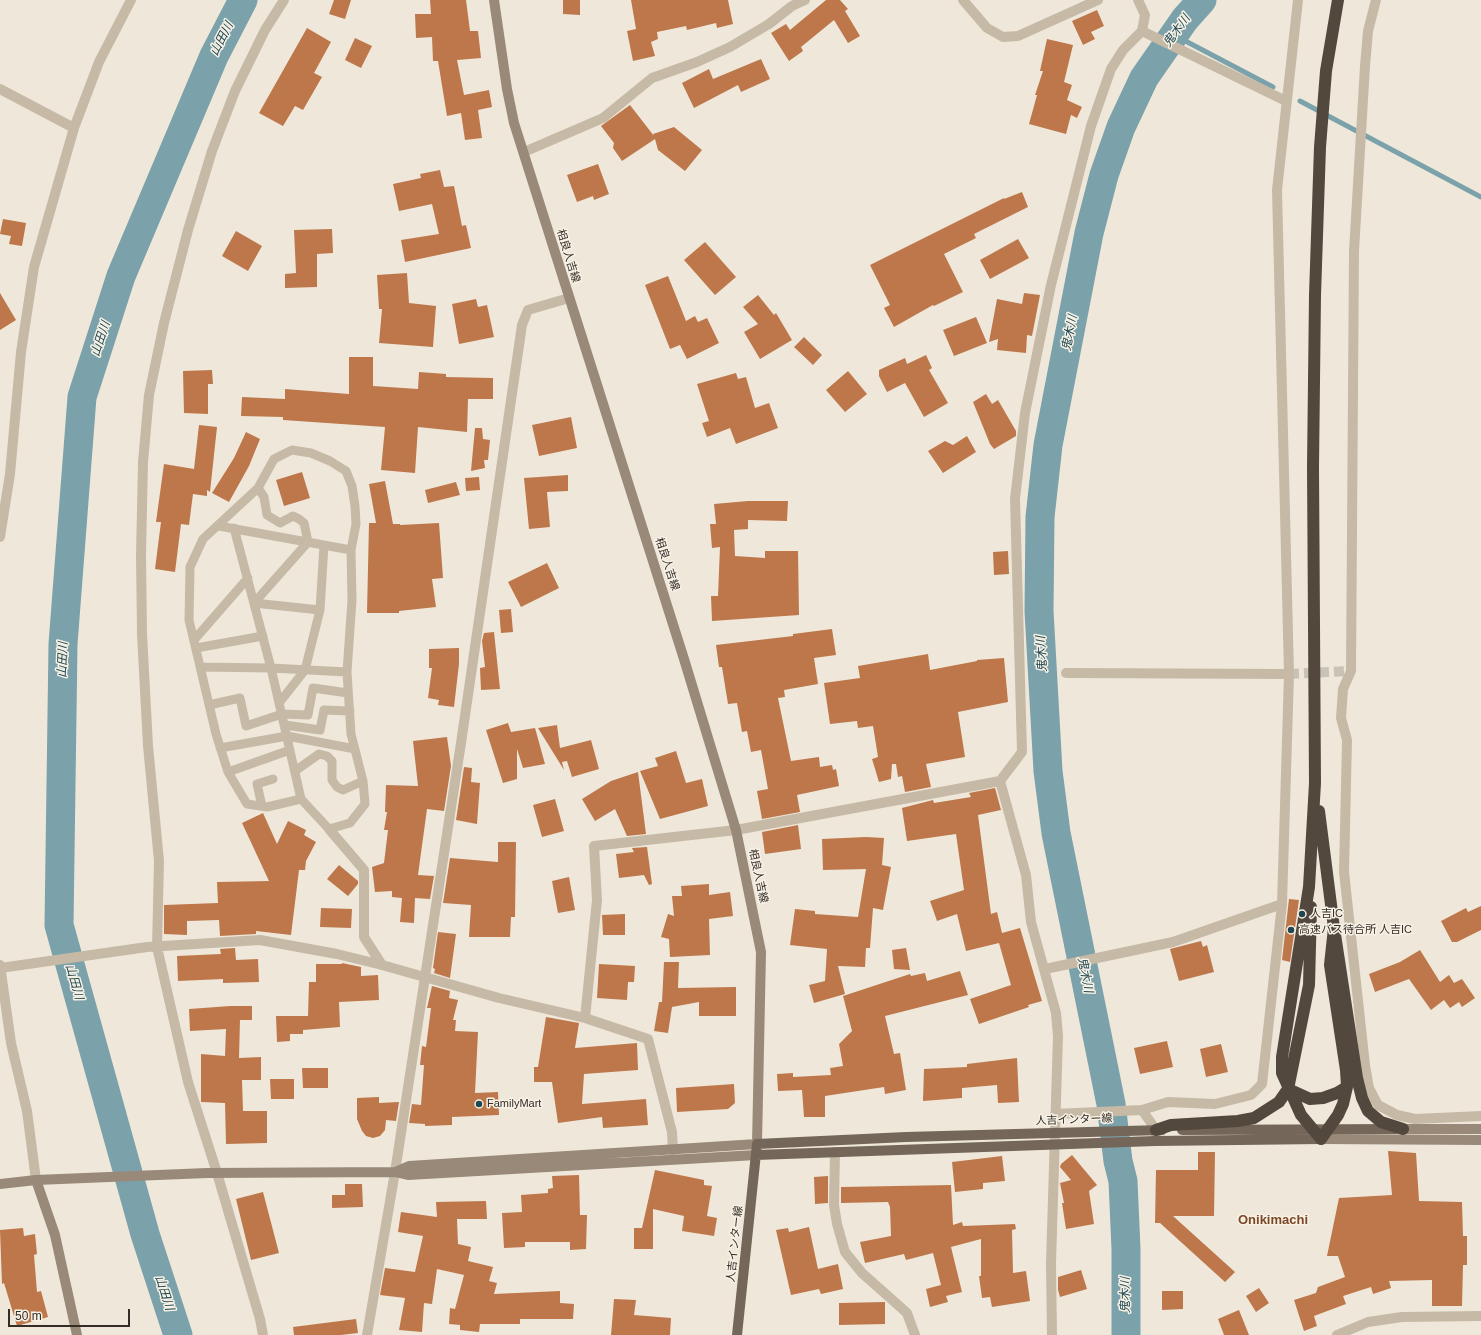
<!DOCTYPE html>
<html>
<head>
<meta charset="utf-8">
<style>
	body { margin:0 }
	#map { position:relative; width:1481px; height:1335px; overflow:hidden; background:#efe8da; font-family:Arial,sans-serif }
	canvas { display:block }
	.scale { position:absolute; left:8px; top:1309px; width:122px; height:18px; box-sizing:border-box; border:2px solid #332c27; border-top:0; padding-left:5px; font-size:12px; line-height:14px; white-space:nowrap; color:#332c27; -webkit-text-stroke:3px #f7f2e5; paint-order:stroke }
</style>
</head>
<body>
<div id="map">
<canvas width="1481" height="1335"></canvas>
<div class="scale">50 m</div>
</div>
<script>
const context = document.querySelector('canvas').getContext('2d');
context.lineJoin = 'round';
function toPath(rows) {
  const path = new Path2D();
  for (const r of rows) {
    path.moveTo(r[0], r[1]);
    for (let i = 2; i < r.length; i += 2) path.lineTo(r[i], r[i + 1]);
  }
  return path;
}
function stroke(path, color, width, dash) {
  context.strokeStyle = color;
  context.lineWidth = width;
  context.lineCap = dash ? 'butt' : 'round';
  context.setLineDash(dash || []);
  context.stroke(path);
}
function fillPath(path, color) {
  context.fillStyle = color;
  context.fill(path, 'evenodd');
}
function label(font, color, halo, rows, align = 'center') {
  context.font = font + ' Arial,"Noto Sans JP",sans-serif';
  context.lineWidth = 3;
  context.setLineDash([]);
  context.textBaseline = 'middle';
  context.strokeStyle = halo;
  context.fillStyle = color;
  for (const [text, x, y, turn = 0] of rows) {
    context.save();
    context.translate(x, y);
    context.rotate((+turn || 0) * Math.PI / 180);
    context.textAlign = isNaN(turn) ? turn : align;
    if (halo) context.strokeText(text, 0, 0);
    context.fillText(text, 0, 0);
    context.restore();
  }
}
const stream = toPath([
	[1174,35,1273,87],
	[1300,101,1481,197]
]);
const river = toPath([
	[178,1335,145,1234,59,925,63,644,82,397,121,276,214,56,243,0],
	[1126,1335,1126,1249,1123,1181,1118,1161,1111,1104,1056,833,1048,771,1039,611,1040,517,1048,445,1089,233,1104,175,1121,127,1144,78,1185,19,1202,0]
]);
const building = toPath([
	[334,0,351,0,345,19,329,14],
	[430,0,466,0,470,31,478,31,481,58,457,60,464,95,489,90,492,107,478,110,482,138,465,140,461,113,447,116,438,61,433,61,432,37,416,38,415,14,431,14],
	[563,0,580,0,580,15,563,14],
	[631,0,728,0,733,24,717,28,716,23,687,30,686,26,657,32,658,39,651,42,655,56,633,61,627,31,636,29],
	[826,0,840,0,848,9,845,11,860,36,848,43,834,20,801,47,803,51,789,61,771,33,786,24,790,30],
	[1097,10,1104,26,1091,32,1095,39,1083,45,1072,21],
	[307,28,331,42,314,73,322,77,303,110,295,106,283,126,259,113],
	[355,38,372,46,361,68,345,60],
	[1047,39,1073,45,1064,82,1072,85,1067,100,1082,107,1077,118,1071,115,1066,134,1029,124,1037,95,1035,95,1043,71,1040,71],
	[761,59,770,79,741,92,738,85,694,108,682,83,709,69,713,79],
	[630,105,654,136,653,134,674,127,702,150,685,171,658,150,655,139,622,161,613,148,614,143,601,126],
	[598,164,609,194,594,200,593,196,577,202,567,175],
	[440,170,444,187,454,186,462,226,466,225,471,248,405,262,401,240,439,234,432,204,399,211,393,184,421,178,420,174],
	[1022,192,1028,207,974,234,976,238,944,254,963,292,934,306,933,305,894,327,884,308,890,305,870,265,1004,198,1004,199],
	[3,219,26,223,22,246,9,244,11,236,0,234],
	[332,229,333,253,317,254,317,287,285,288,285,274,296,273,294,230],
	[236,231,262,246,248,271,222,256],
	[1018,239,1029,258,990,279,980,260],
	[705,242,736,277,715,295,684,260],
	[407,273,409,303,436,306,433,347,379,343,382,309,379,309,377,275],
	[668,276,686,321,695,316,698,322,707,318,719,343,687,359,680,345,670,349,645,285],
	[0,293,16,320,0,330],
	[1024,293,1040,295,1032,336,1027,335,1026,353,997,350,998,339,989,342,997,299,1022,304],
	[758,295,774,315,776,313,792,340,760,359,744,332,758,324,743,307],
	[476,299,478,307,487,305,494,337,459,344,452,304],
	[976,317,987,343,954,356,943,330],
	[804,337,822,355,813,365,794,347],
	[926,355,932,368,929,370,948,403,924,417,905,383,887,392,879,376,879,370,905,358,907,364],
	[349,357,373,357,373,386,418,389,419,372,446,374,446,377,493,378,493,399,468,399,467,432,418,427,415,473,381,470,385,427,283,420,283,417,241,416,242,397,285,399,285,389,349,394],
	[212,370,213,384,208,384,208,414,184,413,183,371],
	[848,371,867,394,845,412,826,390],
	[736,373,738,379,746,377,755,408,769,403,778,428,736,444,730,428,707,437,702,423,709,421,697,384],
	[986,394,992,404,998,400,1016,431,1016,436,994,449,990,444,973,402],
	[571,417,577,448,539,456,532,425],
	[199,425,217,427,210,492,207,490,207,496,193,494,189,525,181,524,175,572,155,569,161,522,156,522,164,464,194,469],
	[475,428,482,428,483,439,490,440,488,460,484,460,485,468,471,471],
	[246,432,260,439,249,466,229,502,212,493,234,458],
	[967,436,976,452,943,473,928,451,945,441,953,445],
	[302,472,310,498,284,506,276,480],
	[568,475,568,491,547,492,550,527,529,529,524,478],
	[479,477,480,490,466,491,465,478],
	[385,481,393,524,400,524,400,525,439,523,443,578,432,579,436,607,399,611,399,613,367,613,369,523,376,523,369,484],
	[456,482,460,495,428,503,425,490],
	[748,501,788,501,787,521,748,520,748,529,734,530,735,556,765,558,765,551,798,551,799,615,712,621,711,596,718,596,720,547,712,548,710,524,716,524,714,504],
	[1008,551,1009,574,994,575,993,552],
	[547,563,559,588,521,607,508,582],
	[511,609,513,632,501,633,499,610],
	[832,629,836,655,814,658,818,684,784,690,785,697,778,698,791,761,819,757,820,767,832,765,833,770,836,769,839,786,797,795,800,812,762,819,757,791,768,789,761,750,751,752,747,731,742,732,737,703,728,704,722,667,719,667,716,645,793,636,793,634],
	[494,632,500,689,481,690,480,668,485,667,482,641,484,633],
	[459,648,459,664,454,707,438,705,439,700,428,698,432,668,429,668,429,649],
	[928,654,930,670,977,661,977,660,1004,658,1008,702,958,712,965,757,926,764,931,787,905,792,902,776,898,777,896,764,892,764,891,779,879,782,872,759,878,757,873,726,858,728,857,721,830,724,824,683,860,678,858,666],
	[508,723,511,732,535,728,545,764,523,768,517,749,517,779,503,783,486,730],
	[557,725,560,748,591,740,599,769,572,777,567,761,562,762,564,770,538,728],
	[447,737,451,766,444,811,427,809,418,875,434,876,430,899,415,898,414,923,400,922,402,898,392,897,392,891,375,892,372,867,384,863,388,830,384,830,387,812,385,812,386,785,418,786,413,741],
	[676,751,686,783,702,779,708,806,660,819,640,771,658,766,655,758],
	[464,767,472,768,471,782,480,783,477,824,456,820],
	[638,772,646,834,627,836,615,809,595,821,582,799,611,781],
	[995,788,1001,810,978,815,991,914,997,912,1002,933,1020,928,1042,1001,1028,1005,1029,1007,979,1024,970,999,1011,985,999,943,966,951,957,914,937,921,930,901,964,890,956,834,907,841,902,808,933,800,934,803,971,797,969,793],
	[555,799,564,831,542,837,533,805],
	[263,813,277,844,288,821,306,830,304,835,316,842,306,861,305,870,299,870,291,935,256,931,256,934,220,936,219,920,187,921,187,935,164,934,164,905,218,903,217,882,269,881,242,823],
	[798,825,801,849,765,854,762,832],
	[866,837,884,838,882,865,891,867,883,910,873,908,870,948,866,948,865,967,838,966,845,994,814,1003,809,985,825,981,827,949,790,945,795,909,815,911,815,914,858,917,866,869,823,870,822,839],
	[498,842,516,842,515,917,511,917,510,937,469,937,471,905,443,903,450,858,498,862],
	[647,847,652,884,649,885,644,875,619,878,616,854,634,852,632,848],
	[339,865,358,881,358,884,348,896,327,879],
	[569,877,575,910,558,913,552,881],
	[709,884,709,895,730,892,733,916,709,919,710,955,670,957,669,939,661,937,668,914,674,916,672,896,682,896,681,886],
	[1289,899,1299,900,1290,962,1282,960],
	[1481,906,1481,930,1457,942,1452,942,1441,921,1466,908,1468,912],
	[321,908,352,909,351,928,320,927],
	[625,914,625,935,603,935,602,915],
	[438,932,456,934,450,978,434,973,435,969,433,968],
	[1201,941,1203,947,1207,945,1214,972,1179,981,1170,949],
	[235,948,236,960,258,959,259,982,223,983,223,979,178,981,177,956,221,954,220,949],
	[906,948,910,970,894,969,892,950],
	[1420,950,1440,982,1449,975,1454,983,1462,979,1475,998,1462,1007,1459,1002,1450,1008,1444,1000,1431,1010,1409,979,1375,992,1369,974,1400,962],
	[664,962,679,962,678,988,736,987,736,1016,699,1016,699,1002,672,1007,668,1033,654,1031,659,1002,662,1002],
	[342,963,361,967,361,976,378,975,379,1000,339,1002,340,1027,303,1030,303,1034,290,1034,290,1041,277,1042,276,1016,308,1016,309,982,316,982,316,964,342,964],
	[599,964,635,966,634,982,628,982,627,1000,597,998],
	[960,971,968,995,885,1016,894,1054,900,1053,906,1090,885,1094,884,1087,825,1096,825,1117,804,1117,802,1090,778,1091,777,1074,793,1073,793,1077,831,1075,830,1068,843,1066,839,1044,852,1031,843,996,910,974,911,976,925,973,927,981],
	[432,986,450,991,449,998,458,1000,453,1020,456,1020,455,1031,478,1032,475,1093,498,1092,499,1115,452,1117,452,1125,425,1126,425,1124,409,1123,412,1104,421,1105,424,1065,420,1065,422,1046,426,1047,431,1008,427,1008],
	[230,1006,252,1006,252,1020,240,1020,239,1058,261,1057,261,1080,242,1080,243,1111,267,1111,267,1143,226,1144,225,1103,201,1102,201,1054,225,1056,226,1029,190,1031,189,1009],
	[546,1017,579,1023,575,1048,637,1043,638,1070,584,1074,582,1104,646,1099,648,1125,603,1128,602,1117,558,1123,552,1082,534,1082,534,1067,538,1067],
	[1167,1041,1173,1067,1140,1074,1134,1048],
	[1221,1044,1228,1072,1206,1077,1200,1049],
	[1017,1058,1019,1102,998,1103,997,1085,962,1088,962,1098,923,1101,924,1069,967,1067,967,1064],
	[302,1068,328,1068,328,1088,303,1088],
	[270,1079,294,1079,294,1099,271,1099],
	[734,1084,735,1103,728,1109,677,1112,676,1088],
	[379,1097,379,1103,399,1102,396,1121,386,1120,385,1130,380,1136,373,1138,366,1136,362,1131,357,1119,357,1098],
	[1388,1151,1416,1153,1419,1201,1462,1202,1463,1236,1467,1236,1467,1265,1463,1265,1462,1306,1432,1306,1432,1280,1389,1281,1391,1288,1373,1294,1371,1287,1343,1296,1346,1304,1314,1316,1317,1326,1304,1331,1294,1300,1316,1293,1318,1287,1345,1277,1338,1256,1327,1256,1339,1198,1392,1195],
	[1198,1152,1215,1152,1214,1216,1173,1216,1235,1272,1225,1282,1160,1223,1155,1223,1156,1170,1198,1170],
	[1072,1155,1097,1185,1089,1191,1094,1224,1066,1229,1062,1203,1064,1203,1060,1183,1071,1180,1060,1167,1061,1164],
	[1002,1156,1005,1181,983,1183,983,1189,955,1192,952,1162],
	[655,1170,704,1180,704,1185,712,1186,707,1216,717,1218,714,1236,682,1231,684,1216,653,1209,653,1249,634,1249,634,1228,642,1228],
	[579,1175,580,1215,587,1215,586,1249,570,1250,570,1242,525,1242,525,1247,504,1248,502,1213,522,1212,521,1195,548,1193,548,1189,553,1188,552,1176],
	[828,1176,828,1203,815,1204,814,1177],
	[345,1184,362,1184,363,1207,332,1208,332,1195,345,1195],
	[951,1185,953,1225,962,1222,963,1226,1015,1224,1016,1229,1012,1230,1013,1273,1026,1271,1030,1301,992,1307,990,1297,982,1298,979,1276,981,1276,981,1239,951,1247,962,1292,946,1296,948,1302,930,1307,926,1289,941,1285,933,1253,906,1260,904,1254,865,1263,860,1242,891,1236,890,1207,888,1202,841,1203,841,1187],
	[263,1192,279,1253,251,1260,236,1199],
	[486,1201,487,1219,457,1219,458,1244,471,1247,468,1261,493,1267,489,1281,497,1283,494,1294,560,1291,560,1303,574,1304,573,1319,520,1319,520,1324,480,1324,479,1332,460,1330,460,1325,449,1324,450,1308,455,1309,464,1275,437,1269,432,1304,424,1303,422,1332,399,1330,405,1298,380,1295,385,1268,415,1272,423,1236,398,1232,401,1212,437,1217,436,1202],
	[809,1227,818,1269,838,1264,843,1289,821,1294,819,1289,791,1295,776,1230,788,1228,789,1232],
	[23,1228,24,1236,35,1234,37,1254,34,1255,37,1292,41,1291,48,1317,17,1326,4,1283,2,1284,0,1230],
	[1081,1270,1087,1289,1060,1297,1058,1290,1058,1277],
	[1259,1288,1269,1303,1256,1312,1246,1296],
	[1162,1291,1183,1291,1183,1309,1162,1310],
	[614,1299,636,1300,634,1315,671,1318,670,1335,611,1335],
	[885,1302,885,1324,839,1325,839,1303],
	[1239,1310,1249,1335,1224,1335,1218,1319],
	[356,1319,358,1333,341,1335,294,1335,293,1327]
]);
const streetTunnel = toPath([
	[1289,674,1351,671]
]);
const lane = toPath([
	[292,450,311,453,330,461,346,471,352,486,355,506,356,524,351,550,352,600,347,672,351,734,363,781,365,804,350,823,329,829,301,799,267,807,247,804,228,772,216,734,189,620,190,567,203,539,258,488,274,459,292,450],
	[219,526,351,550],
	[234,528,271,668,301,799],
	[254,603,308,542,304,523,299,519,293,516,280,523,267,515,264,497,258,488],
	[254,603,320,610],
	[194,640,248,578],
	[196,648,263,636],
	[200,667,271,668,347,672],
	[279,703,305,670,320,610,324,545],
	[209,705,240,698,246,726,282,714,308,715,313,688,348,693],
	[285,725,320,730,324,710,350,711],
	[220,748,287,736,355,749],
	[295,771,319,754,327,756,332,761,332,780,337,787,343,790,363,781],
	[228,772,290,750],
	[262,806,257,784,273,779]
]);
const street = toPath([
	[963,0,987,28,1003,37,1018,36,1098,0],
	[1376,0,1368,31,1365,66,1354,251,1351,671,1343,689,1341,718,1347,740,1344,872,1365,1065,1369,1088,1378,1105,1397,1115,1415,1119,1481,1116],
	[1142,31,1286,101],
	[0,89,74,128],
	[524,152,603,118,652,78,697,62,730,47,769,24,792,6,805,0],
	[0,537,10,474,21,352,34,267,74,128,99,62,131,0],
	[1066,673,1289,674],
	[1000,781,1026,875,1031,922,1056,1013,1058,1036,1051,1263,1052,1335],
	[329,829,364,870,364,937,382,965],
	[0,965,11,1043,27,1111,36,1180],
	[0,968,147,947,260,940,337,954,382,965,499,998,585,1018,648,1039,672,1132,673,1150],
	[1045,969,1173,942,1282,904],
	[585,1018,597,900,594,846,736,830,1000,781,1022,752,1015,499,1025,413,1051,285,1091,126,1111,69,1123,50,1142,31,1145,15,1138,0],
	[1055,1114,1142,1110],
	[1156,1138,1156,1130,1142,1110,1168,1102,1215,1104,1251,1095,1262,1084,1282,904,1289,674,1277,190,1298,0],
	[835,1152,834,1205,837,1224,845,1252,862,1273,907,1313,915,1335],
	[263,1335,260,1319,217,1173,188,1082,157,947,159,861,148,746,142,634,141,555,143,462,149,395,164,323,188,230,212,151,235,91,265,30,284,0],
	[367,1335,395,1172,461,743,522,325,528,310,569,298],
	[1337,1335,1368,1322,1402,1317,1481,1316]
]);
const secondary = toPath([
	[1403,1129,1481,1129],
	[1321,1139,1481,1140],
	[395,1172,409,1166,757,1144,761,952,736,830,684,659,514,123,507,89,494,0],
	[36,1180,55,1235,77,1335],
	[0,1184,36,1180,207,1173,395,1172,408,1175,756,1155]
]);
const primary = toPath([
	[1182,1130,1396,1129],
	[756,1155,1155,1141,1321,1139],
	[737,1335,757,1144,906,1137,1162,1130]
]);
const highway = toPath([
	[1319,811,1334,928,1357,1078,1362,1098,1368,1111,1381,1122,1403,1129],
	[1334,928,1330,965,1346,1070,1347,1087,1343,1104,1338,1115,1321,1139,1301,1115,1282,1073,1282,1057,1309,887,1315,783,1313,467,1315,295,1320,147,1326,71,1338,0],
	[1288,1089,1310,1099,1323,1098,1337,1093,1347,1087],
	[1156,1130,1171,1125,1238,1121,1254,1118,1279,1102,1288,1089,1309,985,1311,907]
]);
const markers = [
	[1302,914,4,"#204651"],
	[1291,930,4,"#204651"],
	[479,1104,4,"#204651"]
];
const streetNames = [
	["相良人吉線",568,256,73],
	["相良人吉線",667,564,72],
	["相良人吉線",758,876,78],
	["人吉インター線",1074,1120,-2],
	["人吉インター線",735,1244,-84]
];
const poiNames = [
	["人吉IC",1310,914],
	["高速バス待合所 人吉IC",1299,930],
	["FamilyMart",487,1104]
];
const waterNames = [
	["鬼木川",1177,31,-54],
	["山田川",222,39,-63],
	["鬼木川",1070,333,-79],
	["山田川",101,339,-72],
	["鬼木川",1042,654,-93],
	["山田川",63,660,-88],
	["鬼木川",1085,975,79],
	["山田川",74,982,74],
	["山田川",164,1293,72],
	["鬼木川",1126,1295,-90]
];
const quarterNames = [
	["Onikimachi",1273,1220]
];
stroke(stream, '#7ba1aa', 5);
stroke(river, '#7ba1aa', 29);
fillPath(building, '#bd774a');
stroke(streetTunnel, '#c9c2b6', 10, [10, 5]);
stroke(lane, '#c6baa7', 9);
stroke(street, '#c6baa7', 10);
stroke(secondary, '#998978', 10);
stroke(primary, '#746659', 10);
stroke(highway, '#53483e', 12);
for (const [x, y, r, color] of markers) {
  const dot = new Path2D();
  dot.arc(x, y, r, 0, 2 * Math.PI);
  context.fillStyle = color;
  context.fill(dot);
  stroke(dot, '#f7f2e5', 1.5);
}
label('11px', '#332c27', '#f7f2e5', streetNames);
label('11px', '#332c27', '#f7f2e5', poiNames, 'left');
label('italic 12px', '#204651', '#f7f2e5', waterNames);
label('bold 13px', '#7c4726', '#f7f2e5', quarterNames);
</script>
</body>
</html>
